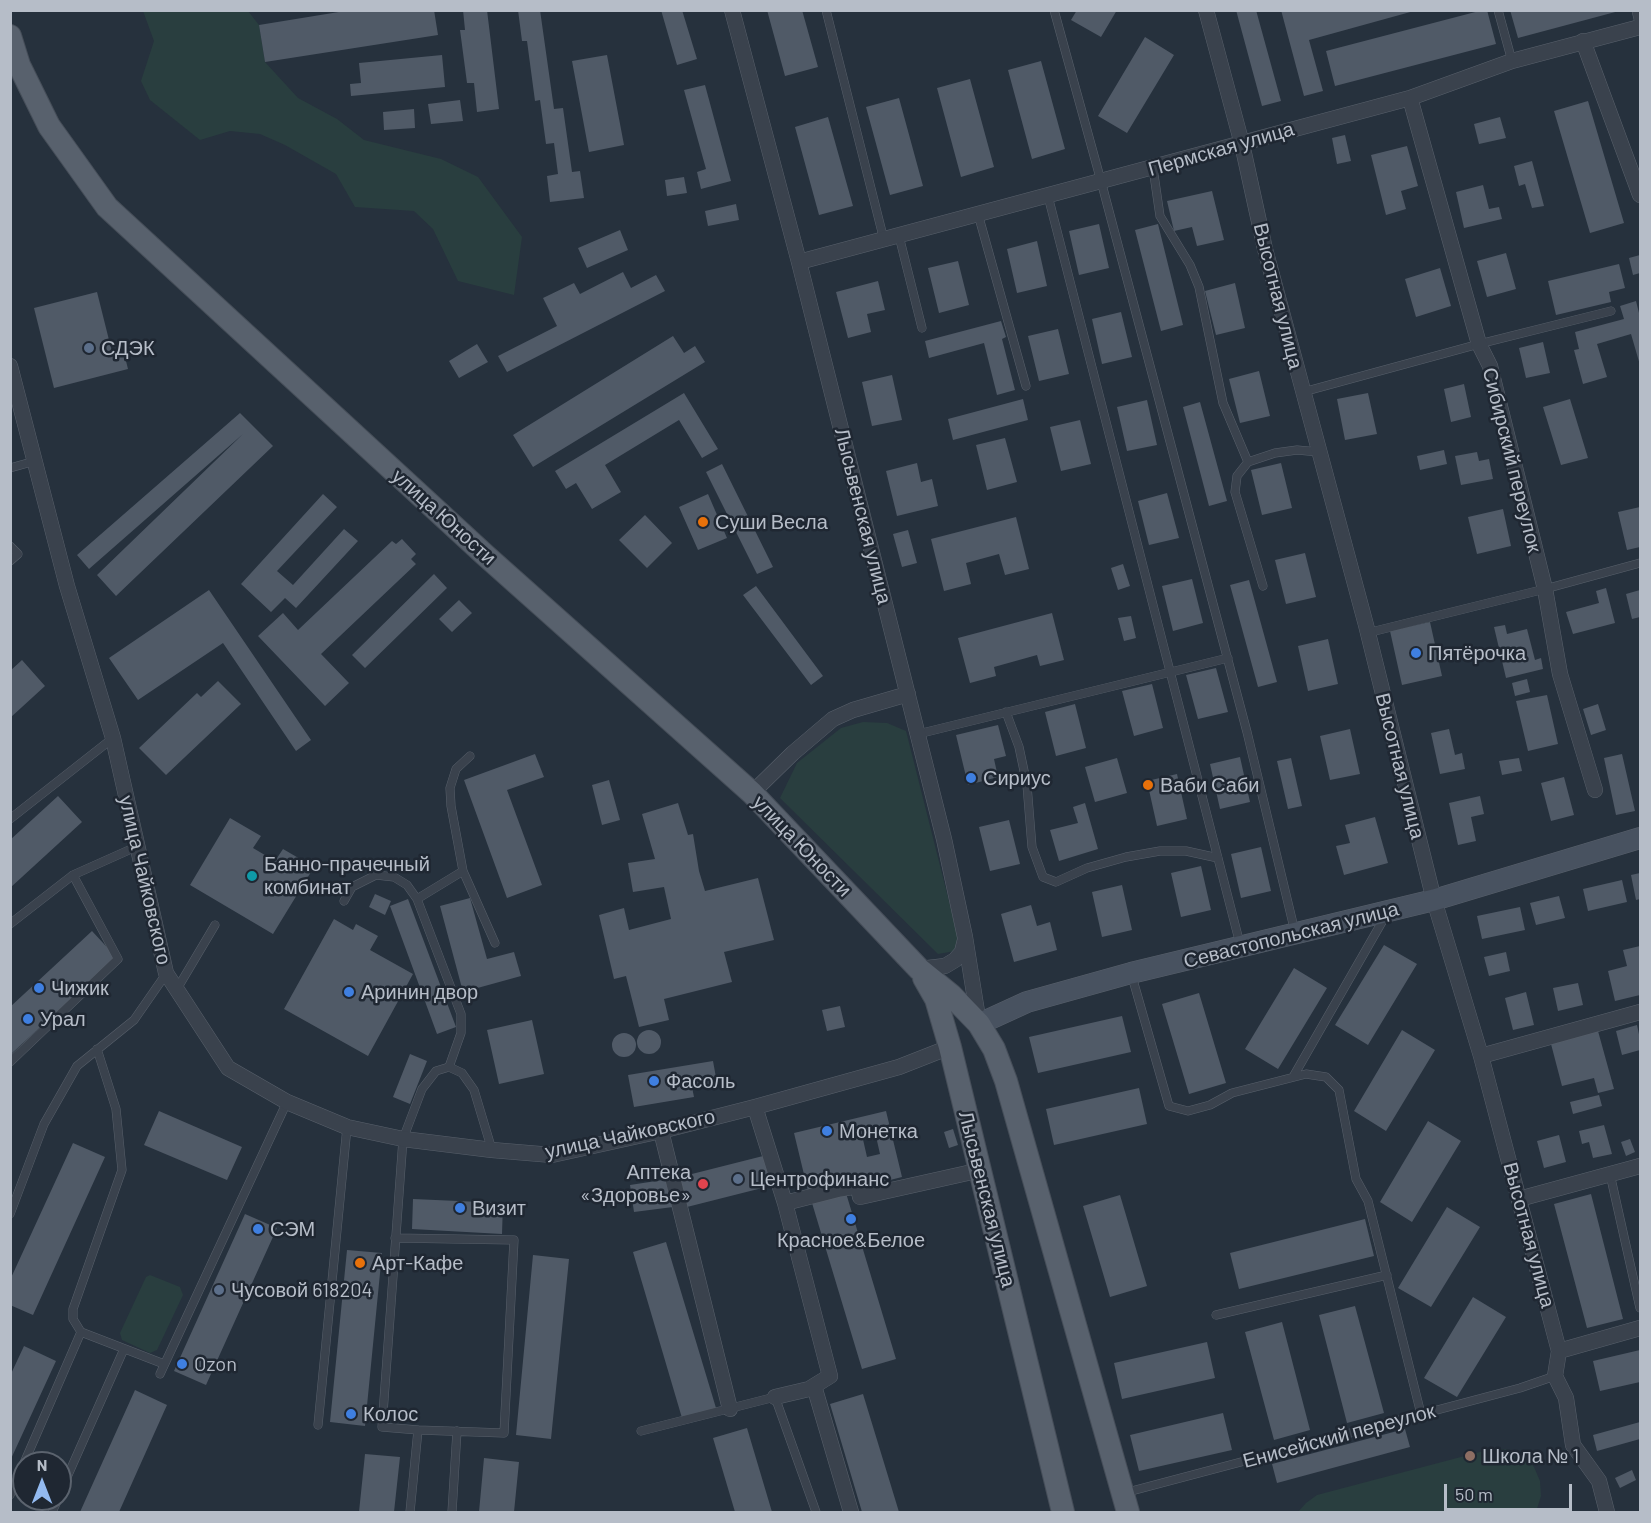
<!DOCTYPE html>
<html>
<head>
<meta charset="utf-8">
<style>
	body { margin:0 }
	#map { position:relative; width:1651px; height:1523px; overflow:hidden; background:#26313d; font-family:Barlow,sans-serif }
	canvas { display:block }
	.frame { position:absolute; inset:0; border:12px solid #b6bdc8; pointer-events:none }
	.north { position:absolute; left:12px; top:1451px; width:60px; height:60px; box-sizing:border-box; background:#1f2732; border:2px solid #5b636e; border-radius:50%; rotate:0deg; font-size:16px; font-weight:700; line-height:24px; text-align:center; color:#b6bdc8 }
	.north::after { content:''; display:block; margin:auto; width:21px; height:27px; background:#93baf0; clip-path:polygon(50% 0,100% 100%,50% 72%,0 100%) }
	.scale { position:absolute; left:1444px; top:1484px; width:128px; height:27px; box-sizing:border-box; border:3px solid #b6bdc8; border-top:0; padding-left:8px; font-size:18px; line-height:21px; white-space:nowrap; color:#b6bdc8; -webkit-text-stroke:4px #1f2732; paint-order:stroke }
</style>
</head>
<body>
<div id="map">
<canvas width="1651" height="1523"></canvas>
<div class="frame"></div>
<div class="north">N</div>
<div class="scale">50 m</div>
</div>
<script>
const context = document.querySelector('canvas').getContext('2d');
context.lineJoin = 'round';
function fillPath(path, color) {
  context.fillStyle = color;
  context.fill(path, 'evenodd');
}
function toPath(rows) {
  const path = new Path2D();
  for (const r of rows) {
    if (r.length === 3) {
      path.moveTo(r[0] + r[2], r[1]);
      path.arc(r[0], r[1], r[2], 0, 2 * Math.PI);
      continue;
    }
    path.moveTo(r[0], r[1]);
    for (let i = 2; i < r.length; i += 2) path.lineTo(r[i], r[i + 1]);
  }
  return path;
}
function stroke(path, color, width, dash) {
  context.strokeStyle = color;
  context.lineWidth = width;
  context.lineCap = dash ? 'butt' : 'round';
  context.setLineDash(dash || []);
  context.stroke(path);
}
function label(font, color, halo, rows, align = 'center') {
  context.font = font + ' Barlow,sans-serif';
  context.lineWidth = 5;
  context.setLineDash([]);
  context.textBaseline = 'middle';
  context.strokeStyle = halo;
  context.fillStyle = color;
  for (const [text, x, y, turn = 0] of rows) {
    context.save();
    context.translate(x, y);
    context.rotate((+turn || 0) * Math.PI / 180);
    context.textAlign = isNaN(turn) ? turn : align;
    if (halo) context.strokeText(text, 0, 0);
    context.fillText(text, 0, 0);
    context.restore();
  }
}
const green = toPath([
	[143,11,248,11,259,25,265,62,298,98,337,119,364,140,441,159,478,177,522,237,514,295,458,281,433,229,414,211,355,207,336,174,285,145,260,134,230,131,200,140,150,100,141,81,154,41],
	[863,722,887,723,906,731,958,937,955,951,938,954,780,798,797,763,841,728],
	[150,1275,180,1287,183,1295,157,1350,150,1353,122,1340,120,1333,146,1277],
	[1495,1448,1510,1450,1524,1456,1534,1467,1540,1481,1541,1496,1536,1512,1298,1512,1306,1503,1317,1495]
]);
const building = toPath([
	[351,10,434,10,438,35,265,62,259,25],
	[463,10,487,10,499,109,477,112,474,83,467,83,460,30,465,30],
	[518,10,540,10,554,109,563,108,572,172,580,171,584,198,550,202,547,176,558,174,554,143,546,144,540,100,535,101,527,41,522,41],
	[661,10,682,10,697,59,677,65],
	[767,10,802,10,818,67,785,76],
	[1077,10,1117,10,1101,37,1071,20],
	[1236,10,1256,10,1281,101,1262,106],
	[1281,10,1414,10,1414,11,1309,40,1323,91,1304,96],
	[1483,10,1487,10,1496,44,1335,86,1326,51],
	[1510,10,1619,10,1619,11,1518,38],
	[1145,37,1174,55,1127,133,1098,116],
	[442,55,445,87,351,96,350,84,361,83,359,63],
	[607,55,624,145,589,152,572,61],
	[1041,61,1065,149,1032,159,1008,70],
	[970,79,994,167,961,177,937,88],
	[705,85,731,181,701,189,697,172,706,169,684,90],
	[899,98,923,186,890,195,866,107],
	[460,100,463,121,431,124,428,104],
	[1588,101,1624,223,1590,233,1554,111],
	[414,109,415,128,384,130,383,112],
	[828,117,853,206,819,215,795,127],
	[1500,117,1506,138,1479,144,1474,124],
	[1345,135,1351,161,1337,164,1332,138],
	[1407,146,1418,186,1401,191,1406,209,1386,215,1371,155],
	[1532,161,1544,206,1532,208,1525,184,1519,186,1514,166],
	[684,177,687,193,667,196,665,180],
	[1483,185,1489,209,1499,207,1502,219,1464,228,1456,192],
	[1212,191,1224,240,1197,246,1192,227,1174,231,1167,201],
	[736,204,739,220,708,226,705,211],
	[1099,224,1109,268,1079,275,1069,231],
	[1158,224,1183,325,1161,331,1135,230],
	[620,230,628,250,587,268,578,248],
	[1037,241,1047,286,1017,293,1007,249],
	[1506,253,1516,289,1487,297,1477,261],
	[1640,255,1640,273,1633,275,1629,258],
	[958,261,969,305,939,313,928,268],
	[1619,264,1625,288,1609,292,1611,302,1556,315,1548,281],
	[1440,268,1451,306,1416,317,1405,279],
	[623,272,631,288,656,275,665,291,507,372,498,356,557,326,543,298,574,283,580,294],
	[878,281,885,310,867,314,871,332,848,338,836,292],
	[1235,283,1245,328,1216,335,1205,291],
	[97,292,112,352,123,349,128,369,54,388,34,308],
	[1636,301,1640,317,1640,365,1631,334,1597,344,1607,377,1583,384,1574,350,1579,349,1575,332,1624,319,1620,306],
	[1121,312,1132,357,1102,364,1092,319],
	[1001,321,1006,337,1002,339,1015,390,997,395,984,343,929,358,925,341],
	[1058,329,1069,374,1039,381,1028,336],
	[673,336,684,353,695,346,705,362,533,467,513,435],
	[1543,342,1550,373,1526,378,1519,348],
	[477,344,488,362,459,378,449,361],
	[1259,371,1270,416,1240,423,1229,379],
	[892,375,902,420,872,426,862,382],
	[1464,384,1471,417,1451,422,1444,389],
	[684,393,718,449,702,458,679,420,605,465,621,492,592,509,576,483,566,489,555,471],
	[1368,393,1377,434,1345,440,1337,399],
	[1023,399,1028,420,953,440,948,419],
	[1570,399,1588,458,1561,465,1543,407],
	[1147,400,1157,445,1127,451,1117,407],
	[1200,402,1227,501,1209,506,1183,407],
	[240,413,273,446,116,596,97,575,243,434,89,569,77,555],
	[1080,420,1091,464,1061,471,1050,427],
	[1005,438,1017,482,987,490,976,445],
	[1444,450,1447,464,1420,470,1417,456],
	[1477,452,1479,461,1489,459,1493,479,1461,485,1455,456],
	[917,463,921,482,932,479,938,506,897,516,886,471],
	[1281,463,1292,508,1262,515,1251,470],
	[722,464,773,567,757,574,706,472],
	[1167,493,1179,538,1149,545,1138,501],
	[323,494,337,507,277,571,293,585,344,529,358,541,296,608,285,598,271,612,241,584],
	[708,494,727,538,698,550,679,507],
	[1640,507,1640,547,1627,550,1618,512],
	[1503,509,1511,546,1477,554,1468,517],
	[645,515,672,543,647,568,619,540],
	[1016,517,1029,569,1005,575,999,554,966,563,971,584,944,591,931,539],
	[908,530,917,563,902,567,893,534],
	[402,539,416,554,411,559,416,564,321,654,349,683,325,706,258,636,283,613,298,630,392,541,396,544],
	[1305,553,1316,597,1286,604,1275,560],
	[1123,564,1130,586,1118,590,1111,568],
	[434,574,447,588,365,668,352,655],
	[1192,579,1203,623,1173,631,1162,586],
	[1249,580,1277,682,1258,687,1230,585],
	[756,586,823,676,811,685,743,595],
	[1606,588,1615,623,1573,634,1566,612,1599,603,1596,591],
	[209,590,311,740,296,751,223,643,138,700,109,658],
	[1640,590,1640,617,1632,619,1626,594],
	[459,600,472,613,452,632,439,619],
	[1052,613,1064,660,1040,666,1037,655,994,667,996,676,970,683,958,638],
	[1131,616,1136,638,1124,641,1118,618],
	[1430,622,1442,676,1402,685,1390,631],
	[1505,625,1507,634,1527,629,1535,660,1541,658,1543,669,1506,678,1494,627],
	[1328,639,1338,684,1308,691,1298,646],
	[22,660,45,686,10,718,10,671],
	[1216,668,1228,712,1198,719,1186,675],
	[1527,679,1530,692,1515,696,1512,683],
	[218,681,241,704,166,775,139,748,197,693,201,697],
	[1152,684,1163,728,1134,736,1122,691],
	[1547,695,1558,744,1528,751,1516,701],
	[1075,704,1086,748,1056,756,1045,712],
	[1598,704,1606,730,1591,735,1583,709],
	[998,725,1006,756,994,759,998,777,968,785,956,735],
	[1350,729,1360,774,1330,780,1320,736],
	[1449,729,1455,755,1462,753,1465,769,1440,774,1431,733],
	[535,754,544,777,507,790,542,885,507,898,464,780],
	[1622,754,1635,811,1616,815,1604,758],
	[1240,757,1250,802,1220,809,1210,764],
	[1117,758,1127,793,1095,802,1085,767],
	[1291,758,1302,806,1288,809,1277,761],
	[1519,758,1522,771,1502,775,1499,761],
	[1177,774,1187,819,1157,826,1147,781],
	[1564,777,1574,815,1551,821,1541,783],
	[609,780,620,820,602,825,592,785],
	[58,796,82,822,10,888,10,840],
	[1480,796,1484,814,1471,817,1476,841,1458,845,1449,803],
	[678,803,688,835,693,834,699,871,705,891,758,878,774,940,724,952,732,982,664,999,669,1020,639,1027,626,976,614,979,599,915,624,908,629,930,671,919,664,887,633,892,628,863,655,859,642,814],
	[1085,803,1098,849,1059,861,1050,830,1078,823,1073,807],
	[1375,817,1388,863,1344,875,1336,846,1350,843,1345,825],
	[230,818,261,836,253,848,275,861,283,849,314,867,273,934,190,885],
	[1009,820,1020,864,990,871,979,827],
	[1261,847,1271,891,1241,898,1231,854],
	[1201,866,1211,910,1181,917,1171,873],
	[1640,873,1640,899,1636,900,1631,875],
	[1622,880,1627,902,1588,911,1583,889],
	[1122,885,1132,930,1102,937,1092,892],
	[375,894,391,901,385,915,369,907],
	[1559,896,1565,918,1536,925,1530,903],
	[470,898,487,959,514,952,521,976,463,992,440,906],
	[408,899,456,1027,437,1034,390,906],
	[1031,905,1037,926,1050,922,1057,950,1014,962,1001,914],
	[1520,907,1525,930,1482,939,1477,916],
	[334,919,353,930,356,924,378,936,370,950,413,974,368,1056,284,1009],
	[92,931,116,957,10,1055,10,1007],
	[1384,945,1417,964,1368,1045,1335,1025],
	[1640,946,1640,995,1615,1001,1608,971,1627,966,1623,950],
	[1506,952,1510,971,1489,976,1484,957],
	[1294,968,1327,988,1278,1069,1245,1049],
	[1578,983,1583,1005,1558,1011,1553,988],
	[1526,992,1534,1025,1513,1030,1505,998],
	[1199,993,1226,1083,1189,1094,1162,1004],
	[840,1006,845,1027,827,1031,822,1010],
	[1122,1016,1131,1052,1038,1073,1029,1037],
	[532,1020,544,1074,499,1084,487,1030],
	[1637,1025,1640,1039,1640,1050,1622,1055,1616,1031],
	[1402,1030,1435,1050,1386,1131,1354,1111],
	[649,1042,12],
	[1598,1031,1614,1089,1598,1093,1594,1078,1562,1086,1551,1044],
	[624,1045,12],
	[410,1054,427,1061,410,1104,393,1097],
	[713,1061,717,1083,692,1087,694,1097,634,1107,628,1075],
	[1139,1088,1147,1124,1054,1145,1046,1109],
	[1599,1095,1602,1106,1573,1114,1570,1102],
	[159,1111,242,1147,227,1180,144,1145],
	[886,1111,902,1177,874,1184,872,1175,808,1191,794,1133],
	[875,1132,880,1154,867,1157,862,1135],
	[1428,1121,1461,1141,1412,1222,1380,1202],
	[1604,1125,1612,1154,1593,1158,1589,1142,1582,1144,1579,1131],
	[953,1129,958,1145,949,1148,944,1132],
	[1559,1135,1566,1162,1544,1168,1537,1141],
	[1630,1139,1635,1152,1626,1156,1621,1142],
	[73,1143,105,1157,33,1315,10,1305,10,1280],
	[767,1155,774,1185,687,1207,680,1177],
	[669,1179,673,1207,634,1212,630,1185],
	[846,1193,896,1359,862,1369,812,1203],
	[1591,1194,1623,1319,1587,1328,1554,1204],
	[1120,1195,1147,1286,1110,1297,1083,1206],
	[413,1199,503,1203,502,1234,412,1229],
	[1447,1207,1480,1227,1431,1307,1398,1288],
	[245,1214,277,1228,206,1385,174,1371],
	[1365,1219,1374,1256,1239,1289,1230,1253],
	[666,1242,716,1408,682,1418,633,1252],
	[347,1250,382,1253,365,1426,330,1422],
	[533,1255,569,1259,551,1439,516,1435],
	[1473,1297,1506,1317,1457,1397,1424,1378],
	[1355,1306,1384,1413,1347,1423,1319,1315],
	[1282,1322,1310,1430,1274,1440,1245,1332],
	[1207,1342,1215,1378,1122,1399,1114,1363],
	[24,1346,56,1361,10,1461,10,1376],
	[1640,1350,1640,1382,1600,1391,1593,1361],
	[135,1390,167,1405,119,1512,80,1512],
	[863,1394,899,1512,862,1512,830,1404],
	[1223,1413,1232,1450,1139,1471,1130,1435],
	[1640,1422,1640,1439,1597,1451,1593,1435],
	[747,1428,772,1512,735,1512,713,1438],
	[1405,1429,1410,1447,1277,1483,1272,1464],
	[365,1454,400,1457,394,1512,359,1512],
	[484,1458,519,1462,514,1512,479,1512],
	[1632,1470,1636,1480,1620,1488,1615,1478]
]);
const lane = toPath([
	[826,10,884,240],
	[1054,10,1101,181,1247,732,1295,932],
	[1498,10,1512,61],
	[1636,10,1640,27],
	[1153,168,1160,216,1190,265,1199,287,1223,403,1248,462],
	[1048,196,1240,944],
	[978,214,1026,386],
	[899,236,922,328],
	[1303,392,1479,344,1611,311],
	[10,468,35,461],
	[10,546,18,554,10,561],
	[1263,586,1235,492,1237,476,1248,462,1275,453,1297,450,1319,452],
	[1367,633,1545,589,1640,563],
	[1006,712,1019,747,1027,785,1032,847,1043,877,1056,882,1087,868,1126,857,1160,851,1186,851,1218,858],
	[918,734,1228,658],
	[470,756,456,769,450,788,451,806,463,871,495,943],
	[10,819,113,738],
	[417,899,463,871],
	[344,901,352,887,376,875,394,877,407,885,417,899,461,1014,461,1033,449,1067],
	[10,924,73,875,138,846],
	[1131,973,1169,1106,1188,1111,1210,1105,1232,1093,1306,1074,1326,1077,1339,1090,1356,1179,1368,1201,1421,1414],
	[177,989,215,925],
	[97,1049,116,1109,122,1170,73,1309,73,1319,81,1332,164,1364],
	[10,1062,118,959,73,875],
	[1293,1077,1386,915],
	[1610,1174,1640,1308],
	[10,1214,44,1124,77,1066,134,1020,166,974],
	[395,1238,514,1240,504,1433,418,1430],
	[1216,1315,1387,1275],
	[160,1374,287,1102],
	[318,1425,347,1127],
	[641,1431,775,1397,816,1512],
	[24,1463,81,1332],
	[60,1493,124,1349],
	[1124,1493,1520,1388,1555,1376],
	[10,1495,24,1464],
	[52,1512,58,1499],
	[410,1512,418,1430,382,1427,403,1139,422,1089,436,1071,449,1067,462,1073,474,1090,492,1150],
	[452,1512,457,1431]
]);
const street = toPath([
	[732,10,799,262,944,839,965,937,979,1024],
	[1206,10,1242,144,1265,249,1366,625,1434,900,1481,1056,1559,1351,1555,1376,1566,1398,1573,1445,1599,1481,1607,1512],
	[1583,41,1640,195],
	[1410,98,1479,344,1490,366,1545,589,1560,674,1595,790],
	[799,262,1410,98,1512,61,1640,27],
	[10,366,67,586,113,738,166,973,228,1068,287,1102,347,1127,403,1139,492,1150,552,1155,661,1131,755,1107,899,1067,950,1047],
	[752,793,793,753,833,719,853,710,908,694],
	[919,969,945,966,955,960,962,952,965,940],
	[1481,1056,1640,1012],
	[755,1107,785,1203,840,1189,858,1186,860,1197,981,1170],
	[661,1131,730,1409],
	[1519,1199,1640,1166],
	[1559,1351,1640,1328],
	[814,1386,851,1512],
	[775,1397,809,1389,830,1376,785,1203]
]);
const secondary = toPath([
	[979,1024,1027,1002,1131,973,1434,900,1640,838]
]);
const primary = toPath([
	[10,36,19,65,49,126,107,207,485,555,752,793,919,969,951,995,979,1024,994,1049,1006,1081,1128,1512],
	[924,978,936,999,950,1047,1063,1512]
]);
const markers = [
	[89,348,6,"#5c6f8a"],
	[703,522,6,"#e8710a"],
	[1416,653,6,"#3f7fe0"],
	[971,778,6,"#3f7fe0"],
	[1148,785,6,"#e8710a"],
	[252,876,6,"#0f9aa8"],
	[39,988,6,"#3f7fe0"],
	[349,992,6,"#3f7fe0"],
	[28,1019,6,"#3f7fe0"],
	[654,1081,6,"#3f7fe0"],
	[827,1131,6,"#3f7fe0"],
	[738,1179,6,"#5c6f8a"],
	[703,1184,6,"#e0444e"],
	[460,1208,6,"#3f7fe0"],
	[851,1219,6,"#3f7fe0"],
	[258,1229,6,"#3f7fe0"],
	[360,1263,6,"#e8710a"],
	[219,1290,6,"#5c6f8a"],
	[182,1364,6,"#3f7fe0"],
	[351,1414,6,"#3f7fe0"],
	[1470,1456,6,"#8d6e63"]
];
const streetNames = [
	["Пермская улица",1221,149,-16],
	["Высотная улица",1278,296,76],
	["Сибирский переулок",1512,460,76],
	["Лысьвенская улица",863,516,76],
	["улица Юности",444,517,42],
	["Высотная улица",1400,766,76],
	["улица Юности",802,846,46],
	["улица Чайковского",145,880,77],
	["Севастопольская улица",1291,935,-14],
	["улица Чайковского",630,1134,-12],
	["Лысьвенская улица",987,1199,76],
	["Высотная улица",1529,1235,75],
	["Енисейский переулок",1339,1436,-15]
];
const poiNames = [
	["СДЭК",101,348],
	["Суши Весла",715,522],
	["Пятёрочка",1428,653],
	["Сириус",983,778],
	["Ваби Саби",1160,785],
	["Банно-прачечный",264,864],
	["комбинат",264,887],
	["Чижик",51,988],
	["Аринин двор",361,992],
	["Урал",40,1019],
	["Фасоль",666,1081],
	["Монетка",839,1131],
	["Аптека",691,1172,"right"],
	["«Здоровье»",691,1195,"right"],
	["Центрофинанс",750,1179],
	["Визит",472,1208],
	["СЭМ",270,1229],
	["Красное&Белое",851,1240,"center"],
	["Арт-Кафе",372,1263],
	["Чусовой 618204",231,1290],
	["Ozon",194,1364],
	["Колос",363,1414],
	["Школа № 1",1482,1456]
];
fillPath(green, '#293e3f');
fillPath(building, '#505a67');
stroke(lane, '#58606b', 9);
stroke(street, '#58606b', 16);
stroke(secondary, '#58606b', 22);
stroke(primary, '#464e59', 24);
stroke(lane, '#3a424d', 8);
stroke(street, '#3a424d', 15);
stroke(secondary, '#485260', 21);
stroke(primary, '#58616d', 22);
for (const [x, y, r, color] of markers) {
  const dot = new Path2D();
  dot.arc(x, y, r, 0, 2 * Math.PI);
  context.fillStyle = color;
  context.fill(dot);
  stroke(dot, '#1f2732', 2);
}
label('20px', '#b6bdc8', '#1f2732', streetNames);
label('20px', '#b6bdc8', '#1f2732', poiNames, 'left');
</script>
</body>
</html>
